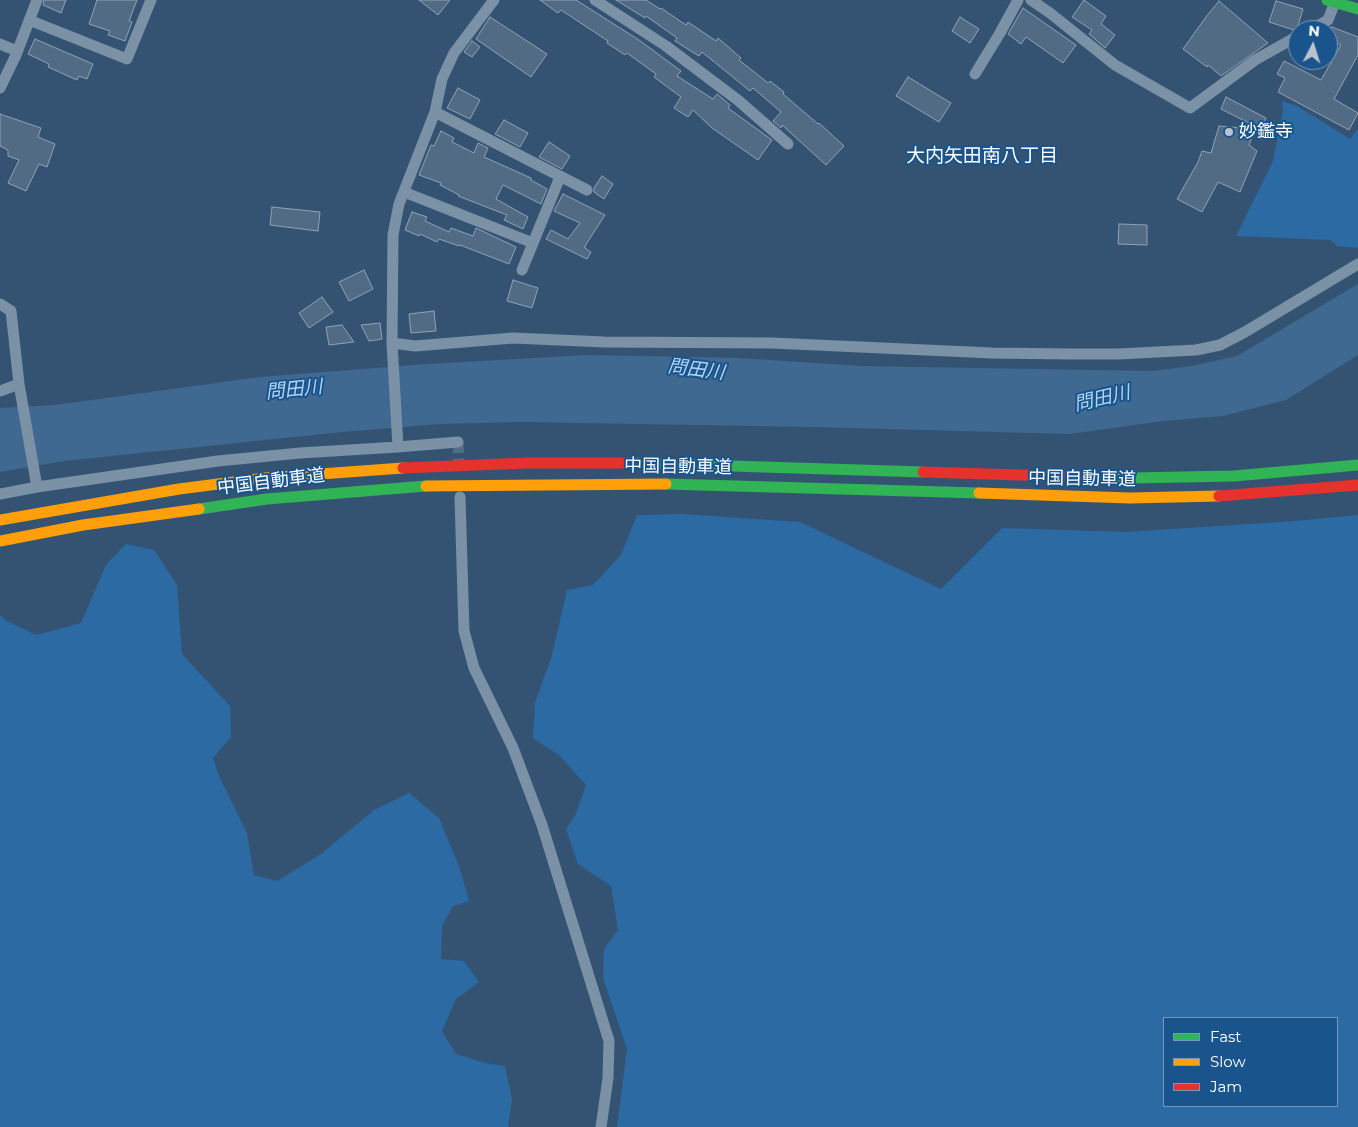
<!DOCTYPE html>
<html>
<head>
<meta charset="utf-8">
<style>
	body { margin:0 }
	#map { position:relative; width:1358px; height:1127px; overflow:hidden; background:#345372; font-family:Montserrat,sans-serif }
	canvas { display:block }
	.legend { position:absolute; left:1163px; top:1017px; width:175px; height:90px; box-sizing:border-box; background:#19548d; border:1px solid #7598bb; margin:0; padding:6px 9px; list-style:none; font-size:15px; color:#fff }
	.legend li { display:flex; align-items:center; gap:10px; height:25px }
	.legend b { width:25px; border:1px solid #7598bb }
	.north { position:absolute; left:1288px; top:20px; width:50px; height:50px; box-sizing:border-box; background:#19548d; border:1px solid #7598bb; border-radius:50%; rotate:5deg; font-size:14px; font-weight:700; line-height:20px; text-align:center; color:#fff }
	.north::after { content:''; display:block; margin:auto; width:18px; height:22px; background:#b8c3ce; clip-path:polygon(50% 0,100% 100%,50% 72%,0 100%) }
</style>
</head>
<body>
<div id="map">
<canvas width="1358" height="1127"></canvas>
<ul class="legend">
<li><b style="height:6px;background:#30b455"></b>Fast</li>
<li><b style="height:6px;background:#ff9f0a"></b>Slow</li>
<li><b style="height:6px;background:#e5322d"></b>Jam</li>
</ul>
<div class="north">N</div>
</div>
<script>
const context = document.querySelector('canvas').getContext('2d');
context.lineJoin = 'round';
function fillPath(path, color) {
  context.fillStyle = color;
  context.fill(path, 'evenodd');
}
function toPath(rows) {
  const path = new Path2D();
  for (const r of rows) {
    path.moveTo(r[0], r[1]);
    for (let i = 2; i < r.length; i += 2) path.lineTo(r[i], r[i + 1]);
  }
  return path;
}
function stroke(path, color, width, dash) {
  context.strokeStyle = color;
  context.lineWidth = width;
  context.lineCap = dash ? 'butt' : 'round';
  context.setLineDash(dash || []);
  context.stroke(path);
}
function label(font, color, halo, rows, align = 'center') {
  context.font = font + ' Montserrat,"Noto Sans JP",sans-serif';
  context.lineWidth = 4;
  context.setLineDash([]);
  context.textBaseline = 'middle';
  context.strokeStyle = halo;
  context.fillStyle = color;
  for (const [text, x, y, turn = 0] of rows) {
    context.save();
    context.translate(x, y);
    context.rotate((+turn || 0) * Math.PI / 180);
    context.textAlign = isNaN(turn) ? turn : align;
    if (halo) context.strokeText(text, 0, 0);
    context.fillText(text, 0, 0);
    context.restore();
  }
}
const green = toPath([
	[1282,101,1297,106,1350,139,1358,129,1358,248,1337,246,1330,240,1236,236,1273,161,1283,110],
	[682,514,800,522,941,589,1002,528,1125,532,1296,521,1358,515,1358,1127,617,1127,627,1049,603,978,604,949,618,930,611,886,578,864,566,829,575,816,586,785,560,756,533,738,535,703,552,655,567,590,593,585,621,555,637,515],
	[1337,1018,1337,1106,1164,1106,1164,1018],
	[126,544,154,550,177,585,182,654,230,706,231,737,213,758,219,776,247,833,254,875,277,881,321,854,374,810,409,793,439,818,459,866,469,901,453,906,442,926,441,959,464,961,479,982,456,999,442,1031,456,1054,485,1063,505,1066,512,1100,508,1127,0,1127,0,615,7,621,36,635,81,623,106,565]
]);
const water = toPath([
	[1358,284,1358,355,1286,400,1223,416,1163,421,1070,434,814,427,522,422,440,424,342,432,64,461,0,472,0,408,55,405,260,377,427,364,587,355,738,358,861,366,1153,371,1192,366,1237,356]
]);
const building = toPath([
	[44,0,66,0,61,13,43,5,44,0],
	[97,0,137,0,129,21,132,22,125,41,108,35,110,31,89,24,97,0],
	[419,0,450,0,438,15,419,0],
	[540,0,576,0,639,40,681,71,677,76,713,99,717,94,730,105,728,108,772,140,758,160,712,128,693,110,688,117,674,108,681,97,654,77,656,74,627,53,625,55,607,43,608,41,561,10,558,13,540,0],
	[616,0,646,0,660,9,661,8,686,25,688,22,716,41,718,38,741,58,739,60,768,83,770,81,784,92,783,94,818,124,819,123,844,146,826,165,782,125,781,128,773,121,781,112,753,88,750,91,702,52,699,56,675,41,677,38,646,16,645,18,616,0],
	[1084,0,1106,16,1101,24,1115,35,1105,48,1089,34,1092,30,1072,17,1084,0],
	[1219,1,1268,43,1221,76,1208,65,1207,67,1183,49,1206,17,1219,1],
	[1276,1,1303,9,1297,29,1294,30,1269,22,1276,1],
	[1023,8,1076,45,1063,63,1026,37,1021,44,1008,34,1023,8],
	[490,17,547,54,531,77,476,39,490,17],
	[960,17,979,29,970,43,952,31,960,17],
	[1332,27,1358,37,1358,55,1334,99,1358,113,1349,130,1278,92,1285,78,1277,74,1284,61,1321,80,1341,45,1328,40,1328,29,1332,27],
	[35,39,93,64,87,79,79,76,77,80,48,67,49,64,28,54,35,39],
	[472,41,480,47,472,57,464,52,472,41],
	[908,77,951,103,939,122,896,96,908,77],
	[458,88,480,100,470,119,447,108,458,88],
	[1226,97,1266,118,1261,129,1221,109,1226,97],
	[0,114,41,128,38,137,55,144,47,167,39,164,26,191,8,183,19,160,8,156,8,150,0,146,0,114],
	[504,120,528,133,520,147,495,134,504,120],
	[1219,126,1255,129,1249,145,1257,151,1240,192,1218,182,1202,212,1177,199,1198,162,1202,151,1211,153,1219,126],
	[441,131,454,138,452,142,474,153,478,143,488,148,484,157,531,178,531,180,547,189,541,204,503,185,496,199,528,217,523,229,504,220,507,215,458,196,459,195,440,185,441,183,419,175,431,145,434,146,441,131],
	[549,142,570,156,562,169,539,157,549,142],
	[602,176,613,184,604,199,594,192,594,188,602,176],
	[563,194,605,215,585,246,585,248,591,252,587,259,546,239,551,230,568,239,580,223,554,211,563,194],
	[272,207,320,212,318,231,270,225,272,207],
	[412,212,427,217,425,221,449,232,451,228,473,236,476,228,516,247,509,264,460,245,459,246,439,239,437,242,420,234,419,236,405,230,412,212],
	[1119,224,1147,225,1147,245,1118,244,1119,224],
	[364,270,373,289,349,301,339,282,364,270],
	[513,280,538,288,532,308,507,301,513,280],
	[322,297,333,312,309,328,299,313,322,297],
	[434,311,436,331,411,333,409,314,434,311],
	[380,323,382,339,369,341,361,325,380,323],
	[342,325,354,342,329,345,326,327,342,325]
]);
const streetTunnel = toPath([
	[458,442,459,470]
]);
const street = toPath([
	[595,0,666,46,739,101,788,144],
	[1031,0,1050,13,1115,65,1190,108,1255,60,1298,36],
	[29,20,127,59,151,0],
	[1310,30,1328,20,1335,2],
	[0,44,17,51],
	[975,74,1000,33,1018,0],
	[0,88,16,55,37,0],
	[435,112,587,190],
	[404,192,533,243],
	[522,270,560,177],
	[0,304,11,311,19,384,37,487,0,494],
	[392,343,415,346,513,338,604,342,772,343,992,353,1071,354,1118,354,1196,350,1220,345,1245,332,1358,264],
	[0,391,19,384],
	[458,442,398,447,392,343,393,235,399,204,435,112,442,79,454,53,494,0],
	[37,487,218,461,300,453,398,447],
	[460,497,464,631,474,668,513,748,542,825,609,1041,608,1078,601,1127]
]);
const fast = toPath([
	[1327,0,1358,9],
	[636,463,923,472],
	[1086,477,1131,478,1234,476,1358,465],
	[666,484,979,493],
	[199,509,267,499,426,486]
]);
const slow = toPath([
	[426,486,666,484],
	[979,493,1130,498,1219,496],
	[0,520,179,489,265,478,403,468],
	[0,541,83,525,199,509]
]);
const jam = toPath([
	[403,468,527,463,636,463],
	[923,472,1086,477],
	[1219,496,1358,485]
]);
const markers = [
	[1229,132,5,"#b8c3ce"]
];
const poiNames = [
	["妙鑑寺",1239,132]
];
const streetNames = [
	["中国自動車道",678,467,1],
	["中国自動車道",1082,479,1],
	["中国自動車道",271,482,-7]
];
const neighbourhoodNames = [
	["大内矢田南八丁目",982,156]
];
const waterNames = [
	["問田川",696,370,7],
	["問田川",294,390,-6],
	["問田川",1102,399,-13]
];
fillPath(green, '#2c6aa3');
fillPath(water, '#3f6991');
fillPath(building, '#526b84');
stroke(building, '#8fa2b5', 1);
stroke(streetTunnel, '#526d87', 11, [11, 5.5]);
stroke(street, '#7b91a6', 11);
stroke(fast, '#30b455', 11);
stroke(slow, '#ff9f0a', 11);
stroke(jam, '#e5322d', 11);
for (const [x, y, r, color] of markers) {
  const dot = new Path2D();
  dot.arc(x, y, r, 0, 2 * Math.PI);
  context.fillStyle = color;
  context.fill(dot);
  stroke(dot, '#19548d', 2);
}
label('18px', '#fff', '#19548d', poiNames, 'left');
label('18px', '#fff', '#19548d', streetNames);
label('19px', '#fff', '#19548d', neighbourhoodNames);
label('italic 19px', '#b0d5f5', '#19548d', waterNames);
</script>
</body>
</html>
